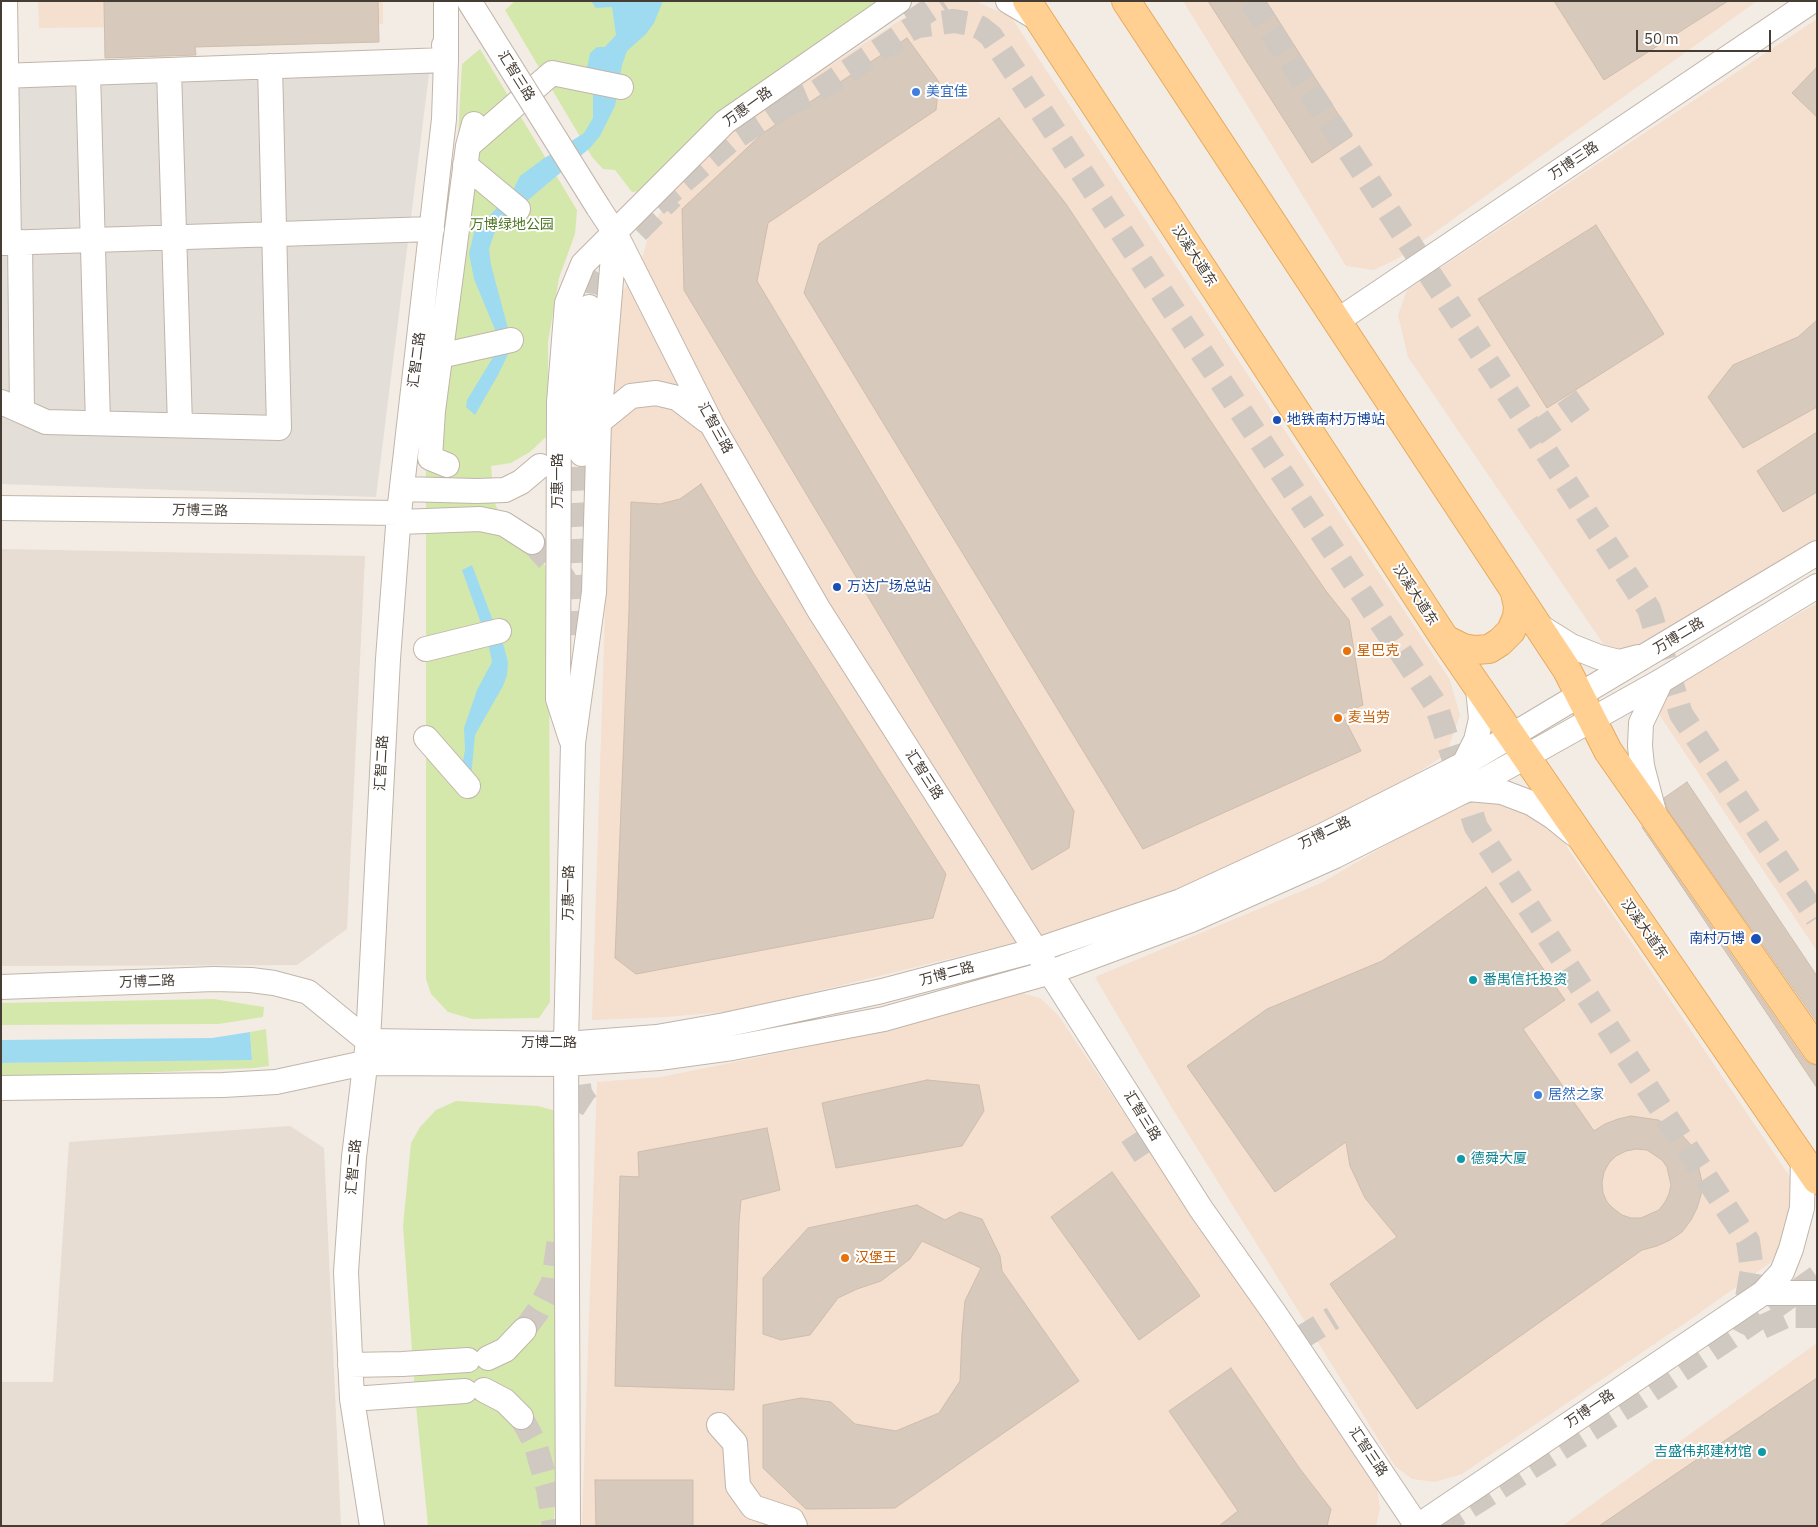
<!DOCTYPE html>
<html>
<head>
<meta charset="utf-8">
<style>
	body { margin:0 }
	#map { position:relative; width:1818px; height:1527px; overflow:hidden; background:#f3ece4; font-family:"IBM Plex Sans",sans-serif }
	canvas { display:block }
	.frame { position:absolute; inset:0; border:2px solid #453c34; pointer-events:none }
	.scale { position:absolute; left:1636px; top:30px; width:135px; height:22px; box-sizing:border-box; border:2px solid #453c34; border-top:0; padding-left:6px; font-size:15px; line-height:18px; white-space:nowrap; color:#453c34; -webkit-text-stroke:4px #fff; paint-order:stroke }
</style>
</head>
<body>
<div id="map">
<canvas width="1818" height="1527"></canvas>
<div class="frame"></div>
<div class="scale">50 m</div>
</div>
<script>
const context = document.querySelector('canvas').getContext('2d');
context.lineJoin = 'round';
function fillPath(path, color) {
  context.fillStyle = color;
  context.fill(path, 'evenodd');
}
function toPath(rows) {
  const path = new Path2D();
  for (const r of rows) {
    path.moveTo(r[0], r[1]);
    for (let i = 2; i < r.length; i += 2) path.lineTo(r[i], r[i + 1]);
  }
  return path;
}
function stroke(path, color, width, dash) {
  context.strokeStyle = color;
  context.lineWidth = width;
  context.lineCap = dash ? 'butt' : 'round';
  context.setLineDash(dash || []);
  context.stroke(path);
}
function label(font, color, halo, rows, align = 'center') {
  context.font = font + ' "IBM Plex Sans","Noto Sans SC",sans-serif';
  context.lineWidth = 4;
  context.setLineDash([]);
  context.textBaseline = 'middle';
  context.strokeStyle = halo;
  context.fillStyle = color;
  for (const [text, x, y, turn = 0] of rows) {
    context.save();
    context.translate(x, y);
    context.rotate((+turn || 0) * Math.PI / 180);
    context.textAlign = isNaN(turn) ? turn : align;
    if (halo) context.strokeText(text, 0, 0);
    context.fillText(text, 0, 0);
    context.restore();
  }
}
const residential = toPath([
	[1,549,365,556,347,929,297,965,1,966],
	[290,1126,324,1148,341,1526,1,1526,1,1382,53,1382,69,1142]
]);
const commercial = toPath([
	[38,1,383,1,383,24,39,28],
	[930,1,975,1,1011,17,1450,680,1460,715,1446,754,1390,791,1226,877,1038,937,736,1011,666,1017,592,1020,611,423,620,296,642,259,648,237,678,177,719,137],
	[1183,1,1757,1,1399,258,1374,270,1346,266],
	[1817,19,1817,542,1670,639,1619,649,1604,645,1408,357,1398,315,1407,290],
	[1817,603,1817,951,1657,711,1668,691],
	[1478,798,1500,801,1545,822,1563,841,1790,1177,1794,1224,1770,1263,1684,1324,1462,1474,1435,1482,1412,1479,1395,1466,1172,1108,1095,977,1321,883,1459,803],
	[1021,993,1040,998,1058,1015,1377,1489,1380,1509,1376,1526,582,1526,597,1082,661,1077,808,1047],
	[1817,1343,1817,1526,1562,1526]
]);
const industrial = toPath([
	[430,66,376,497,1,484,1,74]
]);
const green = toPath([
	[515,1,884,1,649,190,632,192,615,170,603,169,592,157,505,10],
	[480,49,577,210,575,234,559,278,548,342,548,406,546,437,530,452,511,463,491,466,494,501,509,535,549,569,550,1002,539,1018,472,1019,448,1012,431,994,426,979,426,415,457,156,462,64],
	[214,999,264,1007,263,1017,219,1024,1,1025,1,1003],
	[266,1029,269,1066,254,1068,137,1073,1,1076,1,1063,252,1059,250,1032],
	[456,1101,538,1106,556,1111,563,1122,554,1526,428,1526,416,1406,403,1226,411,1143,420,1127,436,1110]
]);
const water = toPath([
	[591,1,663,1,654,23,646,34,627,51,622,65,615,106,600,136,590,148,502,222,494,234,489,249,491,265,509,332,512,346,498,375,475,415,466,407,467,400,498,349,496,332,474,279,469,254,474,232,512,192,520,176,543,159,584,133,593,118,593,89,587,68,590,53,597,47,605,47,616,35,612,7,596,8],
	[472,565,495,626,483,629,462,570],
	[501,636,508,662,507,675,503,686,475,735,471,778,461,771,465,750,464,728,477,690,492,662,488,642],
	[250,1032,252,1060,1,1063,1,1040,212,1038]
]);
const building = toPath([
	[104,1,378,1,379,42,195,47,196,55,105,58,104,1],
	[1208,1,1266,1,1352,136,1312,163,1208,1],
	[1554,1,1728,1,1604,80,1554,1],
	[907,38,939,82,936,110,768,223,757,281,1074,811,1069,848,1032,870,684,290,682,209,763,133,907,38],
	[1817,67,1817,117,1792,93,1817,67],
	[999,118,1066,204,1264,501,1326,591,1349,620,1363,705,1342,714,1361,751,1143,849,804,293,819,244,999,118],
	[1596,225,1664,334,1547,408,1478,299,1596,225],
	[1817,320,1817,407,1743,448,1708,397,1733,365,1798,337,1817,320],
	[1817,432,1817,492,1783,512,1757,471,1817,432],
	[701,484,756,577,946,874,933,918,636,974,615,958,629,611,631,502,660,504,680,499,701,484],
	[1687,782,1817,976,1817,1022,1667,809,1664,798,1687,782],
	[1642,827,1804,1059,1810,1064,1817,1065,1817,1088,1642,827],
	[1486,887,1565,1000,1523,1029,1594,1131,1605,1124,1618,1119,1631,1116,1658,1120,1670,1126,1681,1134,1690,1144,1696,1156,1702,1182,1701,1195,1697,1208,1691,1220,1682,1232,1670,1240,1657,1246,1642,1250,1417,1409,1330,1284,1397,1237,1365,1198,1350,1166,1346,1142,1275,1192,1187,1066,1267,1009,1382,961,1486,887],
	[1636,1149,1647,1150,1662,1160,1667,1167,1671,1185,1669,1194,1665,1202,1659,1210,1641,1218,1631,1218,1622,1215,1614,1209,1607,1202,1603,1193,1602,1183,1604,1172,1609,1163,1616,1156,1626,1151,1636,1149],
	[927,1080,979,1085,984,1111,962,1146,836,1168,822,1103,927,1080],
	[767,1128,780,1190,741,1200,739,1221,734,1390,615,1386,620,1176,639,1177,638,1152,767,1128],
	[1112,1172,1200,1296,1139,1340,1051,1217,1112,1172],
	[917,1205,945,1220,960,1212,982,1219,1000,1256,1002,1271,1079,1381,895,1508,806,1509,763,1468,763,1405,801,1398,831,1402,855,1424,896,1431,939,1413,960,1381,962,1333,965,1301,981,1268,922,1241,910,1259,881,1281,857,1289,838,1298,810,1335,781,1340,763,1334,763,1278,808,1228,917,1205],
	[1231,1368,1300,1469,1331,1509,1327,1526,1219,1526,1238,1511,1169,1411,1231,1368],
	[1817,1378,1817,1526,1599,1526,1817,1378],
	[595,1480,693,1480,693,1526,596,1526,595,1480]
]);
const minorTunnel = toPath([
	[1251,1,1649,609,1681,714,1817,918],
	[910,23,943,1],
	[785,105,816,92,909,30,918,26,954,21,972,24,981,28,991,36,1436,705,1476,827,1748,1241,1752,1269,1746,1304,1727,1340],
	[656,205,729,142,798,96],
	[612,257,672,197],
	[579,328,586,289,609,252,619,240],
	[572,431,582,637],
	[1535,434,1583,400],
	[532,542,563,577,566,582],
	[578,1049,578,1078,580,1093,586,1103,592,1107],
	[1128,1152,1163,1129],
	[1762,1327,1786,1316,1817,1316],
	[524,1330,538,1311,553,1282,559,1238],
	[1299,1339,1333,1318],
	[521,1417,535,1443,548,1489,554,1526],
	[1439,1526,1640,1398,1775,1307,1817,1277]
]);
const minor = toPath([
	[5,1,9,243],
	[1008,1,1040,20],
	[169,70,180,425],
	[88,73,98,423],
	[1,76,446,60,444,45],
	[468,146,552,73,621,87],
	[465,165,518,209],
	[598,207,615,233,712,425,819,610,1201,1209,1275,1314,1417,1526],
	[20,242,22,411],
	[1,243,432,229],
	[1337,321,1812,1],
	[440,356,511,340],
	[1,402,46,422,279,428,270,66],
	[599,422,631,396,656,393,677,398,707,421],
	[582,454,582,393,589,307],
	[447,465,430,458,433,411,468,146,474,124],
	[402,489,477,491,505,490,521,482,540,466],
	[1,508,399,513],
	[399,522,480,519,504,524,532,542],
	[1539,626,1571,646,1599,657,1619,662,1638,657],
	[426,649,499,631],
	[426,738,468,786],
	[571,739,558,699,559,402,567,303,583,264,725,122,899,1],
	[1464,764,1476,740,1481,719,1478,688],
	[1468,789,1502,792,1531,803,1553,817,1574,834],
	[1654,812,1642,766,1640,746,1641,723,1661,681],
	[1,987,214,979,251,980,274,983,308,992,368,1041,566,1044,657,1037,725,1025,882,991,1037,950,1181,901,1322,836,1464,764,1817,553],
	[1,1088,223,1085,276,1082,364,1063,566,1064,659,1058,732,1048,884,1019,1051,972,1191,920,1335,856,1468,789,1661,681,1817,586],
	[1763,1293,1817,1293],
	[488,1358,505,1350,524,1330],
	[350,1365,402,1364,468,1360],
	[484,1390,505,1401,521,1417],
	[352,1399,465,1391],
	[719,1425,735,1443,738,1486,753,1507,792,1520,795,1526],
	[372,1526,352,1399,346,1272,354,1157,368,1041,388,659,399,513,444,119,446,60,446,1],
	[568,1526,566,1044,573,743,594,592,599,422,615,233],
	[1418,1526,1763,1293,1782,1272,1791,1249,1802,1208,1803,1158]
]);
const major = toPath([
	[1027,1,1445,639,1817,1180],
	[1126,1,1567,670,1608,751,1817,1050],
	[1445,639,1463,648,1475,650,1489,649,1500,642,1511,631,1517,617,1518,606,1515,593]
]);
const minorBridge = toPath([
	[469,1,598,207]
]);
const markers = [
	[916,92,5,"#3f7fe0"],
	[1277,420,5,"#1a4fb4"],
	[837,587,5,"#1a4fb4"],
	[1347,651,5,"#e8710a"],
	[1338,718,5,"#e8710a"],
	[1756,939,6,"#1a4fb4"],
	[1473,980,5,"#0f9aa8"],
	[1538,1095,5,"#3f7fe0"],
	[1461,1159,5,"#0f9aa8"],
	[845,1258,5,"#e8710a"],
	[1762,1452,5,"#0f9aa8"]
];
const streetNames = [
	["汇智三路",516,76,58],
	["万惠一路",748,107,-36],
	["万博三路",1574,161,-34],
	["汉溪大道东",1194,256,57],
	["汇智二路",417,360,-83],
	["汇智三路",715,428,61],
	["万惠一路",558,481,-90],
	["万博三路",200,511,1],
	["汉溪大道东",1415,595,57],
	["万博二路",1679,636,-31],
	["汇智二路",382,763,-87],
	["汇智三路",924,775,57],
	["万博二路",1325,833,-26],
	["万惠一路",569,893,-89],
	["汉溪大道东",1644,929,55],
	["万博二路",947,974,-15],
	["万博二路",147,982,-2],
	["万博二路",549,1043],
	["汇智三路",1142,1116,58],
	["汇智二路",354,1167,-85],
	["万博一路",1590,1409,-34],
	["汇智三路",1368,1452,56]
];
const shopNames = [
	["美宜佳",926,92],
	["居然之家",1548,1095]
];
const parkNames = [
	["万博绿地公园",512,225]
];
const transitNames = [
	["地铁南村万博站",1287,420],
	["万达广场总站",847,587],
	["南村万博",1745,939,"right"]
];
const foodNames = [
	["星巴克",1357,651],
	["麦当劳",1348,718],
	["汉堡王",855,1258]
];
const cultureNames = [
	["番禺信托投资",1483,980],
	["德舜大厦",1471,1159],
	["吉盛伟邦建材馆",1752,1452,"right"]
];
fillPath(residential, '#e7ddd2');
fillPath(commercial, '#f5dfce');
fillPath(industrial, '#e4ded9');
fillPath(green, '#d5e8ac');
fillPath(water, '#9edbf1');
fillPath(building, '#d7c9bc');
stroke(building, '#cfbdad', 1);
stroke(minorTunnel, '#d0c9c1', 24, [24, 12]);
stroke(minor, '#c1b5aa', 26);
stroke(major, '#e6ab5f', 30);
stroke(minor, '#fff', 24);
stroke(major, '#ffd091', 28);
stroke(minorBridge, '#c1b5aa', 26, []);
stroke(minorBridge, '#fff', 24);
for (const [x, y, r, color] of markers) {
  const dot = new Path2D();
  dot.arc(x, y, r, 0, 2 * Math.PI);
  context.fillStyle = color;
  context.fill(dot);
  stroke(dot, '#fff', 2);
}
label('14px', '#453c34', '#fff', streetNames);
label('14px', '#366cbe', '#fff', shopNames, 'left');
label('14px', '#507726', '#fff', parkNames);
label('14px', '#164399', '#fff', transitNames, 'left');
label('14px', '#c56008', '#fff', foodNames, 'left');
label('14px', '#0d838f', '#fff', cultureNames, 'left');
</script>
</body>
</html>
